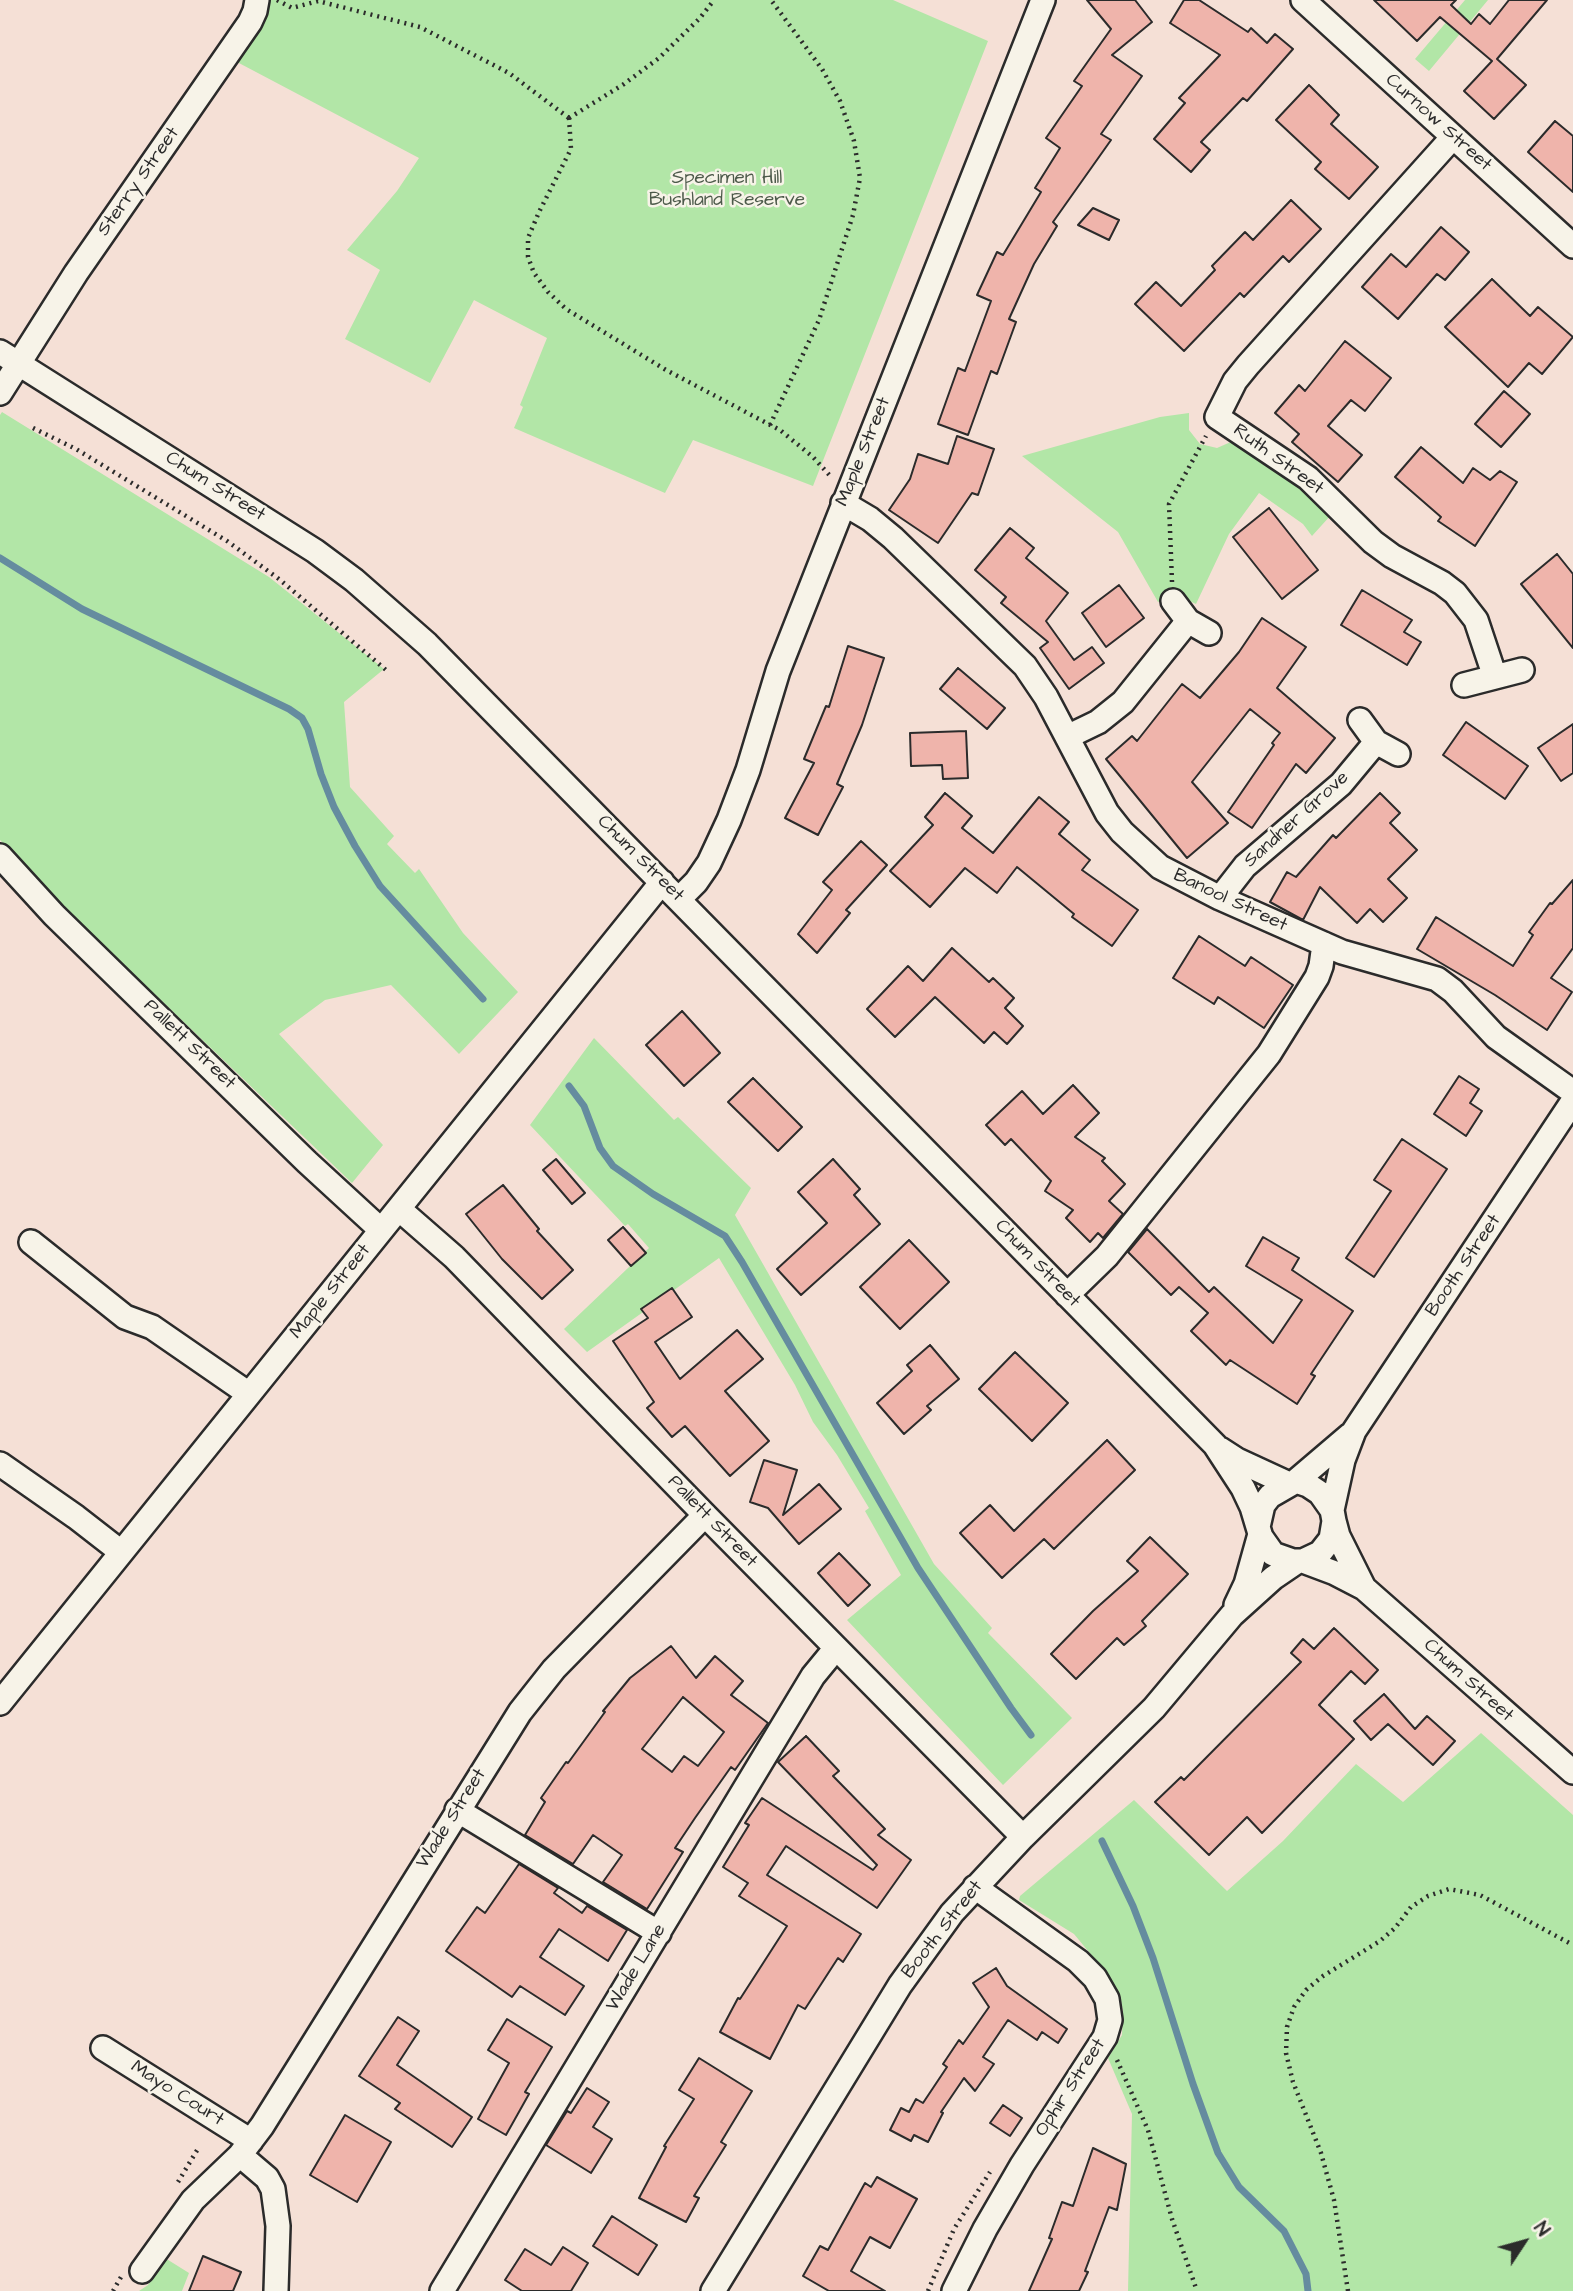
<!DOCTYPE html>
<html>
<head>
<meta charset="utf-8">
<style>
	body { margin:0 }
	#map { position:relative; width:1573px; height:2291px; overflow:hidden; background:#f5e0d6; font-family:"Architects Daughter",sans-serif }
	canvas { display:block }
	.north { position:absolute; left:1489px; top:2207px; width:70px; height:70px; -webkit-text-stroke:5px #f7f3e8; paint-order:stroke; rotate:54deg; font-size:19px; font-weight:700; line-height:28px; text-align:center; color:#2b2b2b }
	.north::after { content:''; display:block; margin:auto; width:24px; height:32px; background:#2b2b2b; clip-path:polygon(50% 0,100% 100%,50% 72%,0 100%) }
</style>
</head>
<body>
<div id="map">
<canvas width="1573" height="2291"></canvas>
<div class="north">N</div>
</div>
<script>
const context = document.querySelector('canvas').getContext('2d');
context.lineJoin = 'round';
function fillPath(path, color) {
  context.fillStyle = color;
  context.fill(path, 'evenodd');
}
function toPath(rows) {
  const path = new Path2D();
  for (const r of rows) {
    path.moveTo(r[0], r[1]);
    for (let i = 2; i < r.length; i += 2) path.lineTo(r[i], r[i + 1]);
  }
  return path;
}
function stroke(path, color, width, dash) {
  context.strokeStyle = color;
  context.lineWidth = width;
  context.lineCap = dash ? 'butt' : 'round';
  context.setLineDash(dash || []);
  context.stroke(path);
}
function label(font, color, halo, rows, align = 'center') {
  context.font = font + ' "Architects Daughter",sans-serif';
  context.lineWidth = 5;
  context.setLineDash([]);
  context.textBaseline = 'middle';
  context.strokeStyle = halo;
  context.fillStyle = color;
  for (const [text, x, y, turn = 0] of rows) {
    context.save();
    context.translate(x, y);
    context.rotate((+turn || 0) * Math.PI / 180);
    context.textAlign = isNaN(turn) ? turn : align;
    if (halo) context.strokeText(text, 0, 0);
    context.fillText(text, 0, 0);
    context.restore();
  }
}
const green = toPath([
	[266,0,893,0,988,41,813,486,693,440,665,493,514,428,523,407,520,405,547,338,474,300,430,383,345,339,380,270,347,250,397,191,419,158,237,62,262,24],
	[1465,0,1488,0,1429,71,1415,59],
	[2,412,269,577,384,669,344,702,350,787,394,836,387,844,415,873,419,869,463,933,518,992,459,1054,391,985,325,1000,279,1034,383,1145,352,1183,56,900,0,840,0,415],
	[1189,413,1189,430,1200,444,1217,448,1233,441,1304,487,1331,515,1312,536,1303,524,1259,493,1229,534,1196,604,1174,594,1158,602,1118,532,1022,456,1160,417],
	[594,1038,674,1120,678,1117,751,1188,735,1215,934,1564,992,1628,988,1633,1072,1718,1003,1785,847,1620,901,1575,865,1511,869,1508,837,1455,813,1422,795,1385,719,1258,587,1352,564,1329,649,1248,628,1224,625,1226,530,1125],
	[1481,1733,1573,1815,1573,2291,1128,2291,1132,2114,1108,2058,1122,2035,1123,2011,1120,1996,1107,1974,1074,1934,1019,1900,1020,1896,1134,1800,1227,1891,1283,1841,1356,1764,1403,1802],
	[165,2258,189,2273,182,2291,139,2291,148,2285]
]);
const stream = toPath([
	[0,558,82,609,289,709,302,718,308,729,321,774,334,807,355,846,380,886,483,999],
	[569,1086,584,1106,600,1148,613,1166,653,1194,725,1236,742,1262,918,1568,1011,1708,1031,1735],
	[1102,1841,1133,1906,1153,1958,1193,2084,1218,2153,1239,2187,1284,2231,1306,2274,1308,2291]
]);
const building = toPath([
	[1087,0,1135,0,1152,22,1112,55,1142,76,1101,134,1111,140,1053,222,1057,226,1034,264,1009,319,1016,322,997,374,991,371,968,435,938,424,958,368,965,371,991,301,977,295,997,252,1003,255,1041,192,1035,188,1060,148,1046,138,1082,86,1074,81,1111,29,1087,0],
	[1184,0,1199,0,1248,32,1251,28,1267,43,1275,34,1293,49,1247,101,1243,98,1201,142,1210,150,1191,172,1154,139,1185,103,1179,98,1220,55,1170,23,1184,0],
	[1374,0,1456,0,1451,5,1471,24,1479,14,1490,24,1509,0,1547,0,1497,59,1526,85,1494,119,1464,91,1492,61,1440,17,1417,41,1374,0],
	[1309,85,1339,115,1331,124,1378,167,1349,199,1315,169,1321,162,1276,120,1309,85],
	[1555,121,1573,136,1573,192,1528,152,1555,121],
	[1291,200,1321,229,1289,262,1283,256,1244,297,1240,293,1184,351,1135,304,1156,282,1181,306,1215,270,1212,266,1245,232,1253,240,1291,200],
	[1093,208,1119,220,1109,240,1078,225,1093,208],
	[1441,227,1469,252,1445,280,1437,274,1398,319,1362,287,1391,254,1406,267,1441,227],
	[1492,279,1530,316,1538,307,1573,337,1542,374,1529,363,1508,387,1445,327,1492,279],
	[1345,341,1391,378,1365,411,1351,400,1328,426,1362,455,1338,482,1292,442,1299,434,1275,413,1299,385,1305,391,1345,341],
	[1504,391,1530,414,1501,447,1475,424,1504,391],
	[957,436,994,449,978,495,972,493,938,543,889,510,910,479,918,454,948,464,957,436],
	[1421,447,1463,483,1473,468,1490,480,1500,471,1517,482,1475,546,1438,521,1441,517,1395,477,1421,447],
	[1269,508,1318,570,1282,599,1233,537,1269,508],
	[1010,528,1034,548,1026,558,1068,593,1046,621,1074,660,1092,647,1104,663,1069,689,1040,648,1048,642,1001,603,1006,597,975,570,1010,528],
	[1557,554,1573,574,1573,648,1521,584,1557,554],
	[1119,585,1144,618,1106,647,1082,613,1119,585],
	[1362,590,1412,620,1404,632,1421,642,1407,665,1341,625,1362,590],
	[1262,618,1306,647,1277,688,1335,738,1306,773,1296,764,1252,828,1228,812,1274,745,1272,743,1280,733,1250,709,1192,782,1228,823,1187,858,1106,759,1132,736,1137,741,1182,684,1200,698,1239,652,1262,618],
	[848,646,884,658,862,725,837,784,843,787,818,835,785,818,814,763,804,759,826,706,829,707,848,646],
	[958,668,1005,708,987,729,940,689,958,668],
	[1466,722,1528,766,1505,799,1443,755,1466,722],
	[1573,724,1573,773,1561,781,1538,748,1573,724],
	[966,731,968,778,943,779,942,765,911,766,910,733,966,731],
	[945,793,972,816,962,828,993,853,1039,797,1069,822,1059,834,1090,860,1082,870,1138,910,1112,946,1072,917,1074,914,1017,867,997,893,965,868,930,907,890,871,933,825,925,817,945,793],
	[1380,793,1400,813,1390,823,1417,850,1388,879,1407,898,1383,922,1370,909,1357,923,1320,887,1303,920,1270,902,1287,872,1296,877,1333,835,1336,838,1380,793],
	[861,841,887,865,846,910,850,913,817,953,798,934,832,890,823,882,861,841],
	[1573,880,1573,948,1551,978,1572,992,1547,1030,1495,995,1417,949,1436,917,1513,966,1533,935,1529,932,1550,903,1552,904,1573,880],
	[1199,936,1245,966,1251,957,1293,985,1264,1028,1218,997,1214,1004,1173,978,1199,936],
	[952,948,989,982,993,978,1014,998,1005,1008,1023,1026,1007,1044,994,1032,984,1043,935,997,895,1037,867,1009,908,966,923,981,952,948],
	[682,1011,720,1053,684,1086,646,1045,682,1011],
	[1459,1076,1479,1089,1470,1103,1482,1111,1466,1136,1434,1114,1459,1076],
	[753,1078,802,1127,778,1151,728,1102,753,1078],
	[1073,1085,1099,1113,1075,1137,1105,1158,1102,1161,1125,1184,1109,1201,1123,1214,1103,1238,1098,1233,1090,1242,1066,1218,1073,1210,1045,1191,1051,1181,1011,1139,1005,1145,986,1125,1022,1091,1043,1114,1073,1085],
	[1402,1139,1447,1169,1374,1277,1346,1258,1391,1191,1374,1180,1402,1139],
	[556,1159,585,1193,572,1204,543,1170,556,1159],
	[833,1159,860,1189,854,1195,880,1224,801,1295,777,1269,827,1223,798,1192,833,1159],
	[503,1185,539,1229,537,1231,573,1270,542,1299,502,1259,466,1214,503,1185],
	[623,1227,646,1253,631,1266,608,1240,623,1227],
	[1147,1229,1209,1292,1214,1287,1273,1343,1302,1300,1246,1266,1263,1237,1299,1258,1292,1270,1353,1311,1311,1374,1315,1376,1297,1404,1230,1360,1226,1365,1191,1331,1208,1313,1179,1287,1171,1295,1128,1252,1147,1229],
	[909,1240,949,1282,900,1329,860,1287,909,1240],
	[672,1288,692,1317,655,1342,680,1379,737,1330,763,1359,725,1391,769,1441,730,1476,685,1426,672,1437,647,1408,654,1402,613,1341,648,1318,641,1309,672,1288],
	[930,1345,959,1379,927,1406,931,1410,904,1434,877,1403,912,1371,907,1365,930,1345],
	[1015,1352,1068,1403,1032,1441,979,1389,1015,1352],
	[1107,1440,1135,1470,1054,1549,1044,1539,1002,1578,960,1533,990,1505,1014,1531,1107,1440],
	[764,1460,797,1470,783,1515,819,1484,841,1509,799,1544,768,1508,750,1502,764,1460],
	[1150,1537,1188,1574,1142,1621,1146,1626,1124,1645,1117,1638,1076,1679,1051,1654,1093,1611,1138,1571,1127,1561,1150,1537],
	[839,1553,870,1585,848,1606,818,1573,839,1553],
	[1334,1628,1378,1670,1365,1684,1351,1671,1319,1705,1354,1739,1262,1833,1247,1817,1209,1855,1155,1802,1181,1777,1184,1780,1301,1662,1291,1653,1303,1639,1314,1649,1334,1628],
	[671,1646,696,1678,715,1656,743,1681,731,1695,768,1723,735,1770,731,1767,695,1818,675,1848,683,1852,647,1909,603,1882,622,1855,593,1835,573,1864,525,1835,545,1802,541,1798,566,1762,568,1763,605,1712,603,1711,630,1678,671,1646],
	[683,1697,724,1732,698,1766,684,1756,672,1772,642,1749,683,1697],
	[1384,1694,1415,1729,1427,1716,1455,1741,1433,1765,1388,1724,1371,1740,1354,1721,1384,1694],
	[806,1736,839,1771,833,1776,885,1829,878,1835,911,1860,877,1908,786,1846,767,1875,861,1934,843,1962,838,1958,805,2009,798,2005,770,2059,720,2032,738,1998,740,1999,787,1926,739,1896,748,1883,723,1867,749,1825,745,1823,762,1798,873,1870,877,1865,778,1762,806,1736],
	[519,1864,558,1888,554,1893,582,1913,587,1906,627,1930,608,1961,559,1929,540,1957,584,1986,565,2015,520,1986,512,1997,446,1951,477,1907,485,1913,519,1864],
	[996,1968,1007,1986,1067,2029,1058,2043,1042,2032,1037,2040,1008,2020,983,2057,994,2064,975,2091,964,2078,941,2112,943,2113,928,2142,914,2135,911,2141,890,2130,901,2108,909,2112,916,2099,923,2103,947,2067,943,2064,959,2040,963,2044,989,2007,973,1983,996,1968],
	[398,2017,419,2031,397,2065,472,2117,452,2147,395,2109,400,2103,359,2076,398,2017],
	[507,2019,552,2047,525,2092,529,2094,506,2135,478,2119,509,2063,488,2050,507,2019],
	[699,2058,752,2091,721,2142,726,2145,694,2196,699,2198,686,2222,639,2198,666,2147,664,2146,694,2099,679,2090,699,2058],
	[587,2088,609,2102,593,2127,612,2139,591,2173,546,2145,567,2111,571,2113,587,2088],
	[1003,2105,1022,2118,1010,2136,990,2123,1003,2105],
	[345,2115,391,2142,357,2202,310,2175,345,2115],
	[1093,2148,1126,2164,1117,2210,1109,2207,1085,2271,1088,2272,1079,2291,1029,2291,1052,2239,1049,2238,1062,2202,1073,2206,1093,2148],
	[877,2177,917,2199,890,2248,870,2237,851,2271,885,2291,829,2291,803,2276,820,2246,828,2250,865,2183,871,2187,877,2177],
	[612,2216,657,2245,638,2275,593,2246,612,2216],
	[563,2247,588,2263,571,2291,522,2291,505,2280,525,2249,551,2265,563,2247],
	[203,2256,241,2272,233,2291,189,2291,203,2256]
]);
const path = toPath([
	[277,0,292,8,318,1,420,27,509,73,569,118],
	[569,118,571,149,539,212,528,238,528,257,534,273,548,292,566,309,666,370,780,430,813,457,832,478],
	[569,118,624,84,659,58,700,18,714,0],
	[770,425,819,320,853,215,860,178,854,141,840,101,822,69,771,0],
	[33,428,76,449,227,541,279,579,386,670],
	[1172,582,1169,504,1206,436],
	[1117,2060,1148,2130,1172,2219,1197,2291],
	[178,2182,199,2147],
	[113,2291,121,2277],
	[928,2291,954,2229,990,2172],
	[1348,2291,1334,2200,1321,2153,1293,2082,1286,2053,1287,2027,1294,2007,1306,1990,1323,1976,1380,1941,1395,1928,1411,1907,1428,1896,1449,1889,1480,1895,1573,1945]
]);
const minor = toPath([
	[1303,0,1573,246],
	[1453,137,1248,365,1235,381,1217,417,1308,478,1373,542,1392,556,1442,583,1455,593,1476,620,1495,677],
	[0,352,315,551,354,580,427,644,1215,1445,1243,1488,1252,1507,1258,1527],
	[0,393,76,273,250,22,255,11,257,0],
	[843,503,870,519,893,538,1025,666,1046,697,1107,813,1122,832,1160,867,1220,898,1342,952,1437,979,1453,991,1496,1037,1573,1092],
	[1173,601,1188,621,1209,633],
	[1464,685,1522,670],
	[1360,720,1376,742,1398,754],
	[1067,737,1098,722,1123,702,1188,621],
	[0,856,54,915,307,1162,381,1230],
	[1220,898,1245,866,1341,784,1376,742],
	[679,899,696,882,709,863,729,820,748,770,778,671,1043,0],
	[399,1209,454,1257,705,1515,1023,1837],
	[31,1242,125,1317,152,1327,249,1394],
	[1067,1295,1107,1256,1269,1054,1317,977,1321,966,1324,944],
	[1220,1449,1237,1460,1289,1484],
	[0,1464,76,1517,121,1552],
	[1296,1481,1308,1485,1320,1493,1332,1510,1334,1521,1331,1539,1320,1553,1303,1561,1293,1561,1273,1554,1261,1537,1258,1527,1263,1505,1270,1496,1296,1481],
	[1296,1481,1350,1435],
	[1332,1510,1343,1460,1354,1431,1573,1101],
	[1334,1521,1338,1536,1364,1588],
	[1303,1561,1335,1573,1364,1588,1573,1772],
	[1236,1605,1246,1584,1260,1534],
	[0,1703,662,882],
	[457,1810,659,1933],
	[103,2048,251,2141],
	[240,2155,267,2178,273,2189,278,2226,276,2291],
	[142,2271,193,2200,240,2155,262,2126,520,1712,554,1669,705,1515],
	[442,2291,813,1676,836,1648],
	[713,2291,900,1985,952,1913,1023,1837,1154,1708,1232,1615,1273,1578,1298,1561],
	[954,2291,985,2229,1022,2165,1105,2037,1110,2020,1107,1999,1095,1978,1078,1961,975,1887]
]);
const streetNames = [
	["Curnow Street",1438,123,42],
	["Sterry Street",139,182,-55],
	["Maple Street",864,452,-68],
	["Ruth Street",1278,460,36],
	["Chum Street",215,487,32],
	["Sandner Grove",1297,820,-42],
	["Chum Street",640,859,45],
	["Banool Street",1230,901,25],
	["Pallett Street",189,1045,44],
	["Chum Street",1037,1264,46],
	["Booth Street",1464,1266,-56],
	["Maple Street",331,1292,-51],
	["Pallett Street",712,1522,46],
	["Chum Street",1468,1681,42],
	["Wade Street",452,1819,-58],
	["Booth Street",943,1930,-52],
	["Wade Lane",637,1968,-59],
	["Ophir Street",1071,2088,-57],
	["Mayo Court",177,2094,32]
];
const parkNames = [
	["Specimen Hill",727,179],
	["Bushland Reserve",727,201]
];
fillPath(green, '#b2e6a7');
stroke(stream, '#658c9f', 7);
fillPath(building, '#efb4ab');
stroke(building, '#2b2b2b', 2);
stroke(minor, '#2b2b2b', 28);
stroke(path, '#2b2b2b', 4.5, [2, 5]);
stroke(minor, '#f7f3e8', 23);
label('19px', '#2b2b2b', '#f7f3e8', streetNames);
label('19px', '#4d5a4a', '#f7f3e8', parkNames);
</script>
</body>
</html>
